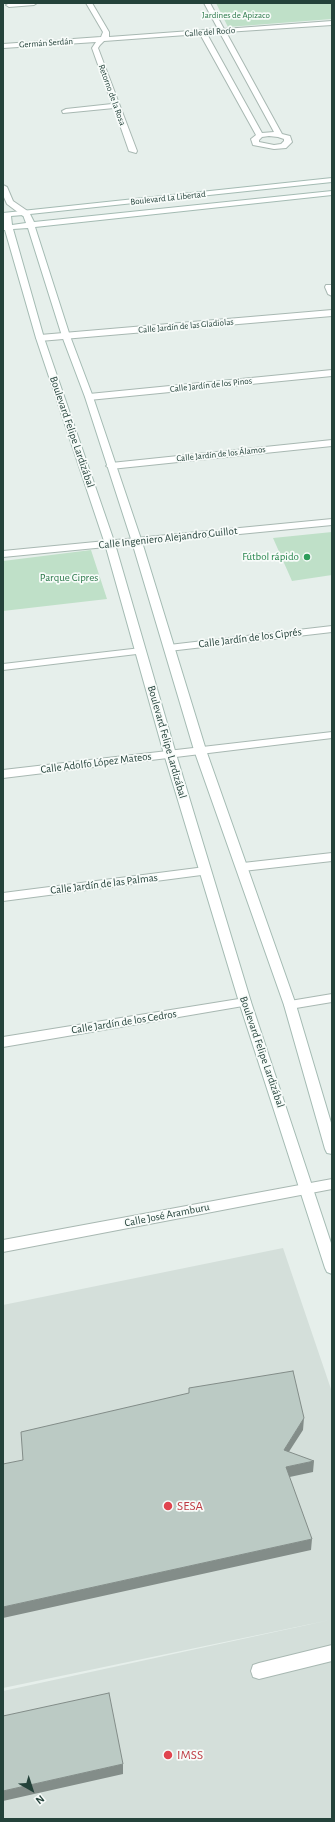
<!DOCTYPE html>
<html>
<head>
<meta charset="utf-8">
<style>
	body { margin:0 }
	#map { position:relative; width:335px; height:1822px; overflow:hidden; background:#e6efeb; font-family:"Alegreya Sans",sans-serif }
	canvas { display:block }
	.frame { position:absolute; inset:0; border:4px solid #24423a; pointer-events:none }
	.north { position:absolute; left:12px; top:1770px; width:40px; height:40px; -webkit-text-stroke:3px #f7fbf9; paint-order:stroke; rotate:141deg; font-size:11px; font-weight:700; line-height:16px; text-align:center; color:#24423a }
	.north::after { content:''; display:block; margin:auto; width:14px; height:18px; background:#24423a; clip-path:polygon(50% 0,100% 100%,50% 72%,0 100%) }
</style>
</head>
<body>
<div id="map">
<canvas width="335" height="1822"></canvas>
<div class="frame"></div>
<div class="north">N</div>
</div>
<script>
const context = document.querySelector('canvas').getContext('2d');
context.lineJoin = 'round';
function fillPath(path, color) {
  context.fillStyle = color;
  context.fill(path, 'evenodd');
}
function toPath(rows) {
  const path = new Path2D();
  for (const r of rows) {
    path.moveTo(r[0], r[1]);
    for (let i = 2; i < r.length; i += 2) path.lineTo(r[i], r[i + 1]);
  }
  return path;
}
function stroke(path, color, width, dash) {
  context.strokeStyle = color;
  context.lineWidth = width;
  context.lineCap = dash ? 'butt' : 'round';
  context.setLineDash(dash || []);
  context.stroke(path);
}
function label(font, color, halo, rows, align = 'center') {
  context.font = font + ' "Alegreya Sans",sans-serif';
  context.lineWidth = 3.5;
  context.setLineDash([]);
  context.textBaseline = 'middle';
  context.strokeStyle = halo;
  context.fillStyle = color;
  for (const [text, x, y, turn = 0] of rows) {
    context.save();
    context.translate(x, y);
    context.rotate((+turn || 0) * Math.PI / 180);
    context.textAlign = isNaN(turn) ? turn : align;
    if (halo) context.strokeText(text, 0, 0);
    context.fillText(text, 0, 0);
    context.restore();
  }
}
const built = toPath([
	[283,1248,332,1392,332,1819,3,1819,3,1691,330,1620,3,1688,3,1305]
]);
const green = toPath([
	[216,3,332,3,332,19,228,27],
	[332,532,332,575,292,581,273,538],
	[91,550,107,599,3,611,3,561]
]);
const lane = toPath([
	[332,1645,332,1661,259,1679,253,1677,251,1671,253,1665,259,1663,332,1645]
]);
const street = toPath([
	[37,3,34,5,9,7,6,5,10,3,37,3],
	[86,3,92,3,109,32,109,37,218,29,204,3,210,3,224,29,332,21,332,25,226,32,282,134,290,136,292,142,286,148,274,149,253,145,251,139,256,135,200,34,104,41,100,45,98,48,137,151,136,153,129,151,114,108,63,113,62,111,66,109,112,104,92,48,96,42,3,48,3,44,101,37,103,32,86,3],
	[220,33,274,132,262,133,207,34,220,33],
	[269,136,278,137,284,139,284,141,281,144,274,145,259,142,259,140,262,137,269,136],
	[3,185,7,187,13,201,29,212,29,216,23,216,7,204,3,195,3,185],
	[326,285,332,285,332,296,328,294,325,287,326,285],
	[332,310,332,316,40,341,36,338,40,335,332,310],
	[332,370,332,376,89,400,85,397,89,394,332,370],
	[332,440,332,446,111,469,106,466,111,463,332,440],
	[332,519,332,525,3,557,3,551,332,519],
	[332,626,332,632,169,651,164,648,169,645,332,626],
	[141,648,146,651,145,653,3,670,3,664,141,648],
	[332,732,332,738,3,778,3,770,332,732],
	[332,853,332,861,243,871,237,867,243,863,332,853],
	[205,867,211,871,209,874,3,901,3,893,205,867],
	[332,994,332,1002,290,1009,286,1008,284,1005,286,1002,290,1001,332,994],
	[245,998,249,999,251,1002,249,1005,3,1047,3,1037,245,998],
	[332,1179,332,1189,3,1252,3,1240,332,1179]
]);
const secondary = toPath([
	[332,178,332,182,30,214,34,222,332,191,332,195,35,227,70,336,93,397,142,542,206,750,296,1005,332,1126,332,1154,327,1153,325,1149,284,1005,194,750,132,542,85,397,62,336,28,228,13,229,44,338,115,544,176,754,251,1002,332,1246,332,1274,327,1272,325,1268,239,1002,164,754,105,544,36,338,5,230,3,230,3,213,332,178],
	[23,215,26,223,12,225,11,216,23,215]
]);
const shadedWall = toPath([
	[304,1418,303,1430,283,1461,284,1450],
	[314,1461,313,1472,285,1478,286,1467],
	[312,1539,311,1550,3,1618,3,1607],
	[123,1764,123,1774,3,1801,3,1791]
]);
const building = toPath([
	[293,1371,304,1418,284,1450,314,1461,286,1467,312,1539,3,1607,3,1464,23,1460,21,1432,189,1393,189,1388,293,1371],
	[109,1693,123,1764,3,1791,3,1716,109,1693]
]);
const markers = [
	[307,557,4,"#2e9e5b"],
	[168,1506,5,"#e0444e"],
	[168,1755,5,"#e0444e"]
];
const farParknames = [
	["Jardines de Apizaco",236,15]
];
const farStreetnames = [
	["Calle del Rocío",210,32,-4],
	["Germán Serdán",46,43,-4],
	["Retorno de la Rosa",112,95,70],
	["Boulevard La Libertad",168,198,-6],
	["Calle Jardín de las Gladiolas",186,326,-5],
	["Calle Jardín de los Pinos",211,385,-6],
	["Calle Jardín de los Álamos",221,454,-6]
];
const streetNames = [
	["Boulevard Felipe Lardizábal",72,432,71],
	["Calle Ingeniero Alejandro Guillot",168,538,-6],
	["Calle Jardín de los Ciprés",250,638,-7],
	["Boulevard Felipe Lardizábal",167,742,74],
	["Calle Adolfo López Mateos",96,763,-7],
	["Calle Jardín de las Palmas",104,884,-7],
	["Calle Jardín de los Cedros",124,1022,-9],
	["Boulevard Felipe Lardizábal",262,1052,71],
	["Calle José Aramburu",167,1215,-11]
];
const leisureNames = [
	["Fútbol rápido",299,557]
];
const parkNames = [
	["Parque Cipres",69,578]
];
const nearHealthnames = [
	["SESA",177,1506],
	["IMSS",177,1755]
];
fillPath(built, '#d4dfda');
fillPath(green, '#bfe0c8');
stroke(lane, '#a8b8b2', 2);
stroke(street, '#a8b8b2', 2);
stroke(secondary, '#a4bbb3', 2);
fillPath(lane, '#fff');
fillPath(street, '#fff');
fillPath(secondary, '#fff');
fillPath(shadedWall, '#838d89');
fillPath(building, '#bbcac4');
stroke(building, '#838d89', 1);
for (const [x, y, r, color] of markers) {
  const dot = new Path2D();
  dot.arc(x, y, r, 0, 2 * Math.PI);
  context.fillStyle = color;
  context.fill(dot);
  stroke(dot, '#f7fbf9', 1.5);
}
label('9px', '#2d7a4b', '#f7fbf9', farParknames);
label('9px', '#24423a', '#f7fbf9', farStreetnames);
label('11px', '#24423a', '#f7fbf9', streetNames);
label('11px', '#27864d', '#f7fbf9', leisureNames, 'right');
label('11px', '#2d7a4b', '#f7fbf9', parkNames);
label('13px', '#be3a42', '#f7fbf9', nearHealthnames, 'left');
</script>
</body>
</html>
